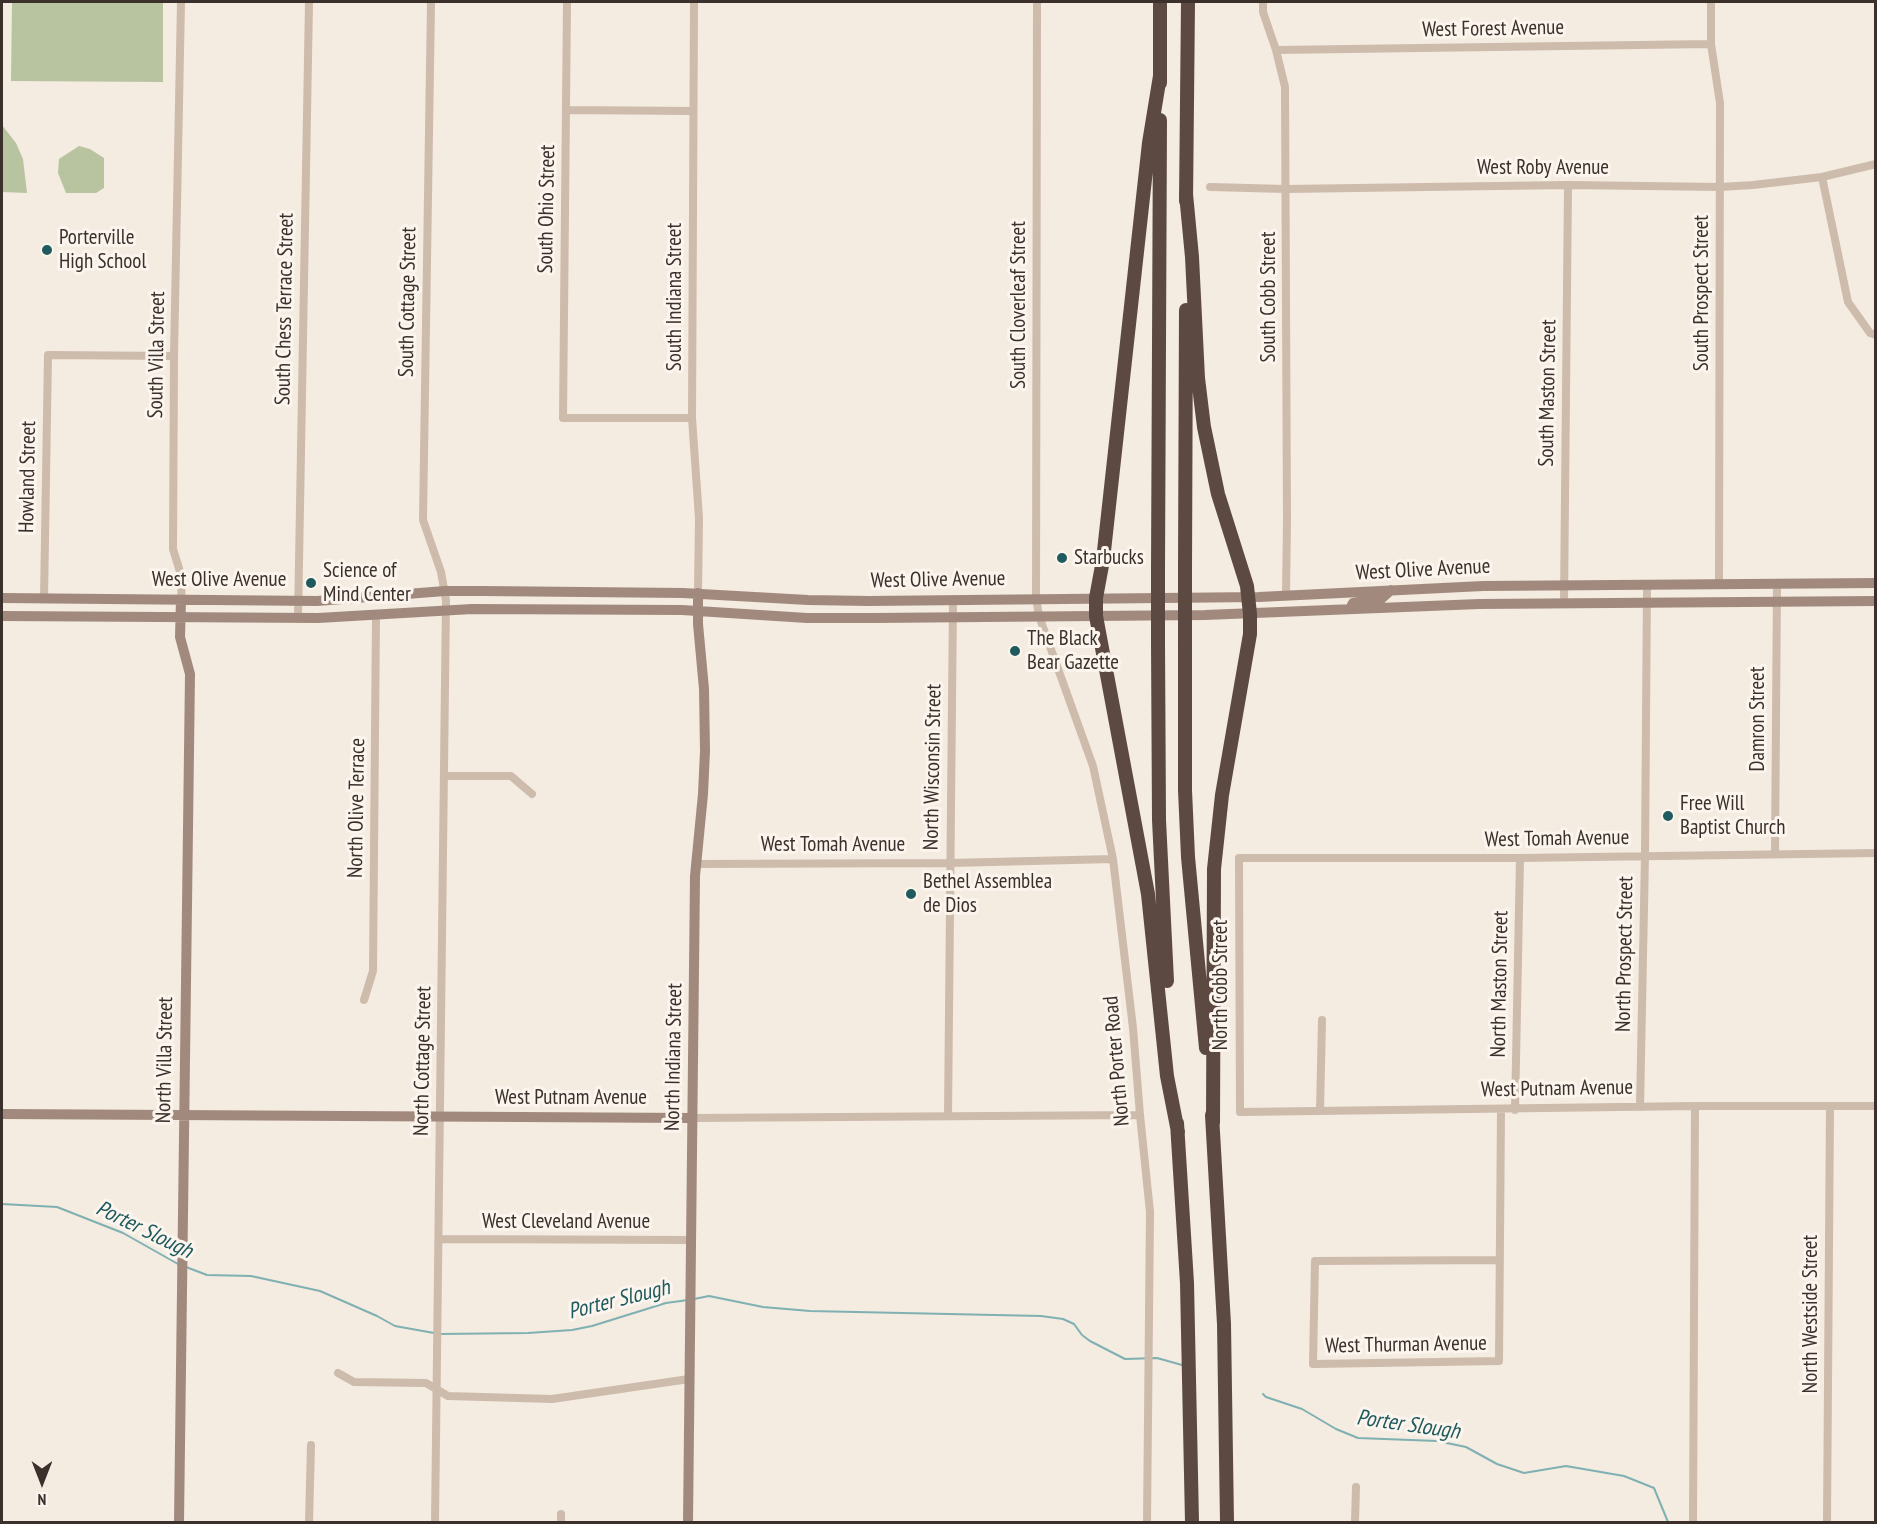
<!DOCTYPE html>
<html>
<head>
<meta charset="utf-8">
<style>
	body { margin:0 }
	#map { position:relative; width:1877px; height:1524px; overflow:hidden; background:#f4ebe1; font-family:"PT Sans Narrow",sans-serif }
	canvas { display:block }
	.frame { position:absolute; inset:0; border:3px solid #3b302b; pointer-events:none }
	.north { position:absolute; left:12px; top:1452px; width:60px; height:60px; -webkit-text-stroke:4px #fbf5ee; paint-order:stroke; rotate:180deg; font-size:16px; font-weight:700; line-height:24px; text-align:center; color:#3b302b }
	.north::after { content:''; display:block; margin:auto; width:21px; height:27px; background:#3b302b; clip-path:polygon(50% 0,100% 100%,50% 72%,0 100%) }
</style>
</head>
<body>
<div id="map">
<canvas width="1877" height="1524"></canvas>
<div class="frame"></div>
<div class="north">N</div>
</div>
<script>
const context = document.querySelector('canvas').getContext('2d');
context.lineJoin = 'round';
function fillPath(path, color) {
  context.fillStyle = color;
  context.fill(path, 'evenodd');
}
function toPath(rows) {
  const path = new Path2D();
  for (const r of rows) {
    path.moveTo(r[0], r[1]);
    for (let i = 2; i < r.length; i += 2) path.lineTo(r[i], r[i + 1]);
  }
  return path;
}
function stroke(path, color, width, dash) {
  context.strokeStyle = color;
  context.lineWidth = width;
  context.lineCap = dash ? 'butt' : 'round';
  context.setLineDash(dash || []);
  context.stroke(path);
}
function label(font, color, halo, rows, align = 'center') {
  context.font = font + ' "PT Sans Narrow",sans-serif';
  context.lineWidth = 6;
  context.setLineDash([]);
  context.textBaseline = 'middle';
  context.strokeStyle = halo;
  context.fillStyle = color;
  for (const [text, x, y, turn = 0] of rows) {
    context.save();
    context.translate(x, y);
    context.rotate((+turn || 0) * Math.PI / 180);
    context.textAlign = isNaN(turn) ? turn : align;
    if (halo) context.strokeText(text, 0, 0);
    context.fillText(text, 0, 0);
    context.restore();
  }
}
const green = toPath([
	[12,2,163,2,163,82,11,81],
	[2,125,16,143,23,159,27,193,2,192],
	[79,146,90,149,104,158,104,188,96,193,66,193,58,173,59,159]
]);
const stream = toPath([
	[2,1204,57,1207,123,1233,178,1264],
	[186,1267,207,1275,251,1276,320,1291,377,1316,395,1326,434,1333],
	[694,1299,709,1296,763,1307,810,1311,1041,1316,1063,1319,1074,1324,1082,1335,1090,1341,1125,1359,1157,1358,1182,1365],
	[440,1334,528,1333,572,1330,592,1326,666,1303,688,1300],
	[1263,1394,1266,1397,1302,1409,1336,1429,1358,1438,1437,1441,1466,1447,1497,1464,1524,1473,1566,1466,1624,1476,1654,1488,1668,1522]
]);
const street = toPath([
	[431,2,423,520,441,572,446,600,435,1522],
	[567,2,563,418,692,418],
	[694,2,692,418,699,518,698,593],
	[1037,2,1036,598,1039,616,1093,766,1113,859,1133,1028,1140,1115,1150,1212,1147,1522],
	[1263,2,1263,12,1276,50,1285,87,1287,519,1286,596],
	[1711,2,1711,44,1720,103,1719,585],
	[1276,50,1711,44],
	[566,110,693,111],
	[1822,177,1848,302,1870,333,1876,335],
	[1210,187,1286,189,1568,185,1720,187,1753,185,1822,177,1876,164],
	[44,599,48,355,174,356],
	[181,600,182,578,173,549,174,356,181,2],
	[1564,602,1568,185],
	[298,618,309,2],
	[445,776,511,776,532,794],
	[1876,853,1520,858,1239,858,1240,1112,1695,1106,1876,1106],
	[1775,854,1777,584],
	[696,864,950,863,1113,859],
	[364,1000,373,971,376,615],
	[1640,1107,1645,856,1647,585],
	[1515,1110,1520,858],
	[1320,1111,1322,1020],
	[948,1116,953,600],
	[692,1118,1140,1115],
	[440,1239,691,1240],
	[1500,1260,1315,1261,1313,1364,1499,1361,1501,1110],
	[338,1373,354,1382,426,1383,448,1396,552,1399,689,1379],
	[561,1514,561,1522],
	[309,1522,311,1445],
	[1355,1522,1356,1487],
	[1693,1522,1695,1106],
	[1827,1522,1830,1106]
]);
const secondary = toPath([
	[2,598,317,601,445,591,483,591,683,593,808,600,869,601,1259,597,1483,586,1876,583],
	[1350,609,1353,603,1381,599,1391,590],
	[2,616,318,618,472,609,682,610,807,618,874,618,1205,615,1479,604,1876,601],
	[2,1114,692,1118],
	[179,1522,190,674,180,637,181,600],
	[688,1522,695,876,703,794,705,751,704,689,698,624,698,593]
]);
const highway = toPath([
	[1160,2,1160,83],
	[1160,76,1149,143,1103,560,1096,598,1096,616,1148,894,1167,1076,1178,1132],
	[1186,194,1192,257,1198,378,1204,427,1218,494,1247,586,1250,614,1250,634,1222,795,1214,869,1213,1123],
	[1186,201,1188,2],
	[1158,568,1160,120],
	[1185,569,1186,310],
	[1185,643,1185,790,1188,857,1206,1048],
	[1158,644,1159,820,1167,981],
	[1212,1115,1224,1324,1227,1522],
	[1177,1123,1187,1283,1192,1522]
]);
const highwayBridge = toPath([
	[1185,643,1185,569],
	[1158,644,1158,568]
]);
const markers = [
	[47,250,6,"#1f5a5e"],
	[1062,558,6,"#1f5a5e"],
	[311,583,6,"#1f5a5e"],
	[1015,651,6,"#1f5a5e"],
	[1668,816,6,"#1f5a5e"],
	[911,894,6,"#1f5a5e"]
];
const streetNames = [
	["West Forest Avenue",1493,29,-1],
	["West Roby Avenue",1543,168],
	["South Ohio Street",547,209,-89],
	["South Prospect Street",1702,293,-90],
	["South Indiana Street",675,297,-90],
	["South Cobb Street",1269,297,-90],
	["South Cottage Street",408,302,-89],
	["South Cloverleaf Street",1019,305,-90],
	["South Chess Terrace Street",285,309,-89],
	["South Villa Street",157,355,-89],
	["South Maston Street",1548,393,-89],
	["Howland Street",28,477,-89],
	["West Olive Avenue",1423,570,-3],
	["West Olive Avenue",219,580],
	["West Olive Avenue",938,580,-1],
	["Damron Street",1758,719,-90],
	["North Wisconsin Street",933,767,-89],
	["North Olive Terrace",357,808,-89],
	["West Tomah Avenue",1557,839,-1],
	["West Tomah Avenue",833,845],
	["North Prospect Street",1625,954,-89],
	["North Maston Street",1500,984,-89],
	["North Cobb Street",1221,985,-90],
	["North Indiana Street",674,1057,-89],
	["North Villa Street",165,1060,-89],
	["North Cottage Street",423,1061,-89],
	["North Porter Road",1117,1061,-95],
	["West Putnam Avenue",1557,1089,-1],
	["West Putnam Avenue",571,1098],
	["West Cleveland Avenue",566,1222],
	["North Westside Street",1811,1314,-90],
	["West Thurman Avenue",1406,1345,-1]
];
const poiNames = [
	["Porterville",59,238],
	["High School",59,262],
	["Starbucks",1074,558],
	["Science of",323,571],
	["Mind Center",323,595],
	["The Black",1027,639],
	["Bear Gazette",1027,663],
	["Free Will",1680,804],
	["Baptist Church",1680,828],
	["Bethel Assemblea",923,882],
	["de Dios",923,906]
];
const waterNames = [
	["Porter Slough",144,1230,26],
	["Porter Slough",619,1300,-14],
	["Porter Slough",1408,1425,8]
];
fillPath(green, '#b8c4a0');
stroke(stream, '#7fb0b2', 2);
stroke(street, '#cdbbac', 8);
stroke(secondary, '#a18a7d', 10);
stroke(highway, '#5c4a42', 14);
stroke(highwayBridge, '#5c4a42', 14);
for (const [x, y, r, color] of markers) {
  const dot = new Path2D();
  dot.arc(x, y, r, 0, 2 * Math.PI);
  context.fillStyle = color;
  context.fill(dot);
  stroke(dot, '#fbf5ee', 2);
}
label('21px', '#3b302b', '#fbf5ee', streetNames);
label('21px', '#3b302b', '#fbf5ee', poiNames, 'left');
label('italic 22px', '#1f5a5e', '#fbf5ee', waterNames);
</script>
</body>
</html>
